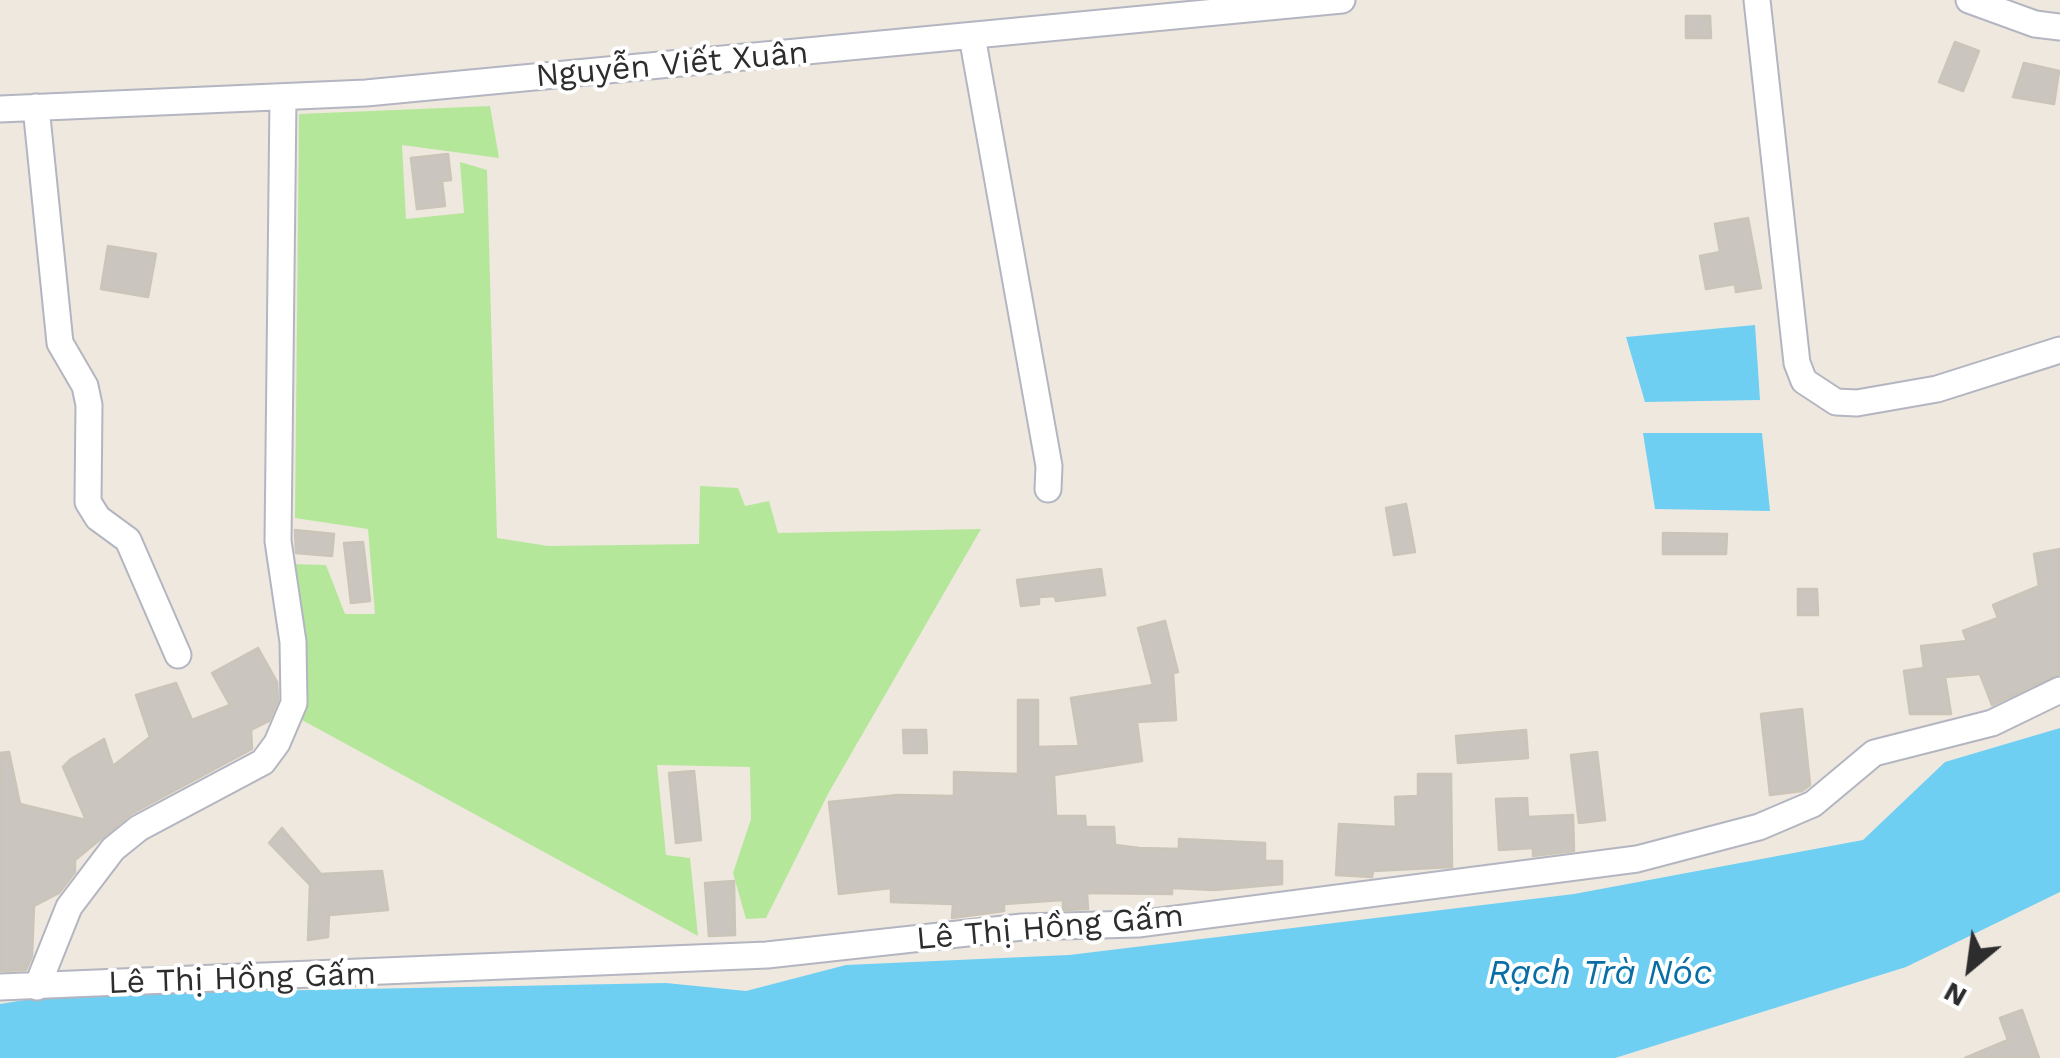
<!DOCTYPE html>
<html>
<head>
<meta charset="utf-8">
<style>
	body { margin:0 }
	#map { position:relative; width:2060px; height:1058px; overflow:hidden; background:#efe8df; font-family:"Work Sans",sans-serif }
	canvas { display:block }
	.north { position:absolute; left:1920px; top:918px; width:100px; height:100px; -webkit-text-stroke:8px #fff; paint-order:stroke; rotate:209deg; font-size:28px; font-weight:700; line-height:40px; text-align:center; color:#2d2d2d }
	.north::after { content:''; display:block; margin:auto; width:35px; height:45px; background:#2d2d2d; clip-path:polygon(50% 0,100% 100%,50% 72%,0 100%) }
</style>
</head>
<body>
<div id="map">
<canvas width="2060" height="1058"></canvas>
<div class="north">N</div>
</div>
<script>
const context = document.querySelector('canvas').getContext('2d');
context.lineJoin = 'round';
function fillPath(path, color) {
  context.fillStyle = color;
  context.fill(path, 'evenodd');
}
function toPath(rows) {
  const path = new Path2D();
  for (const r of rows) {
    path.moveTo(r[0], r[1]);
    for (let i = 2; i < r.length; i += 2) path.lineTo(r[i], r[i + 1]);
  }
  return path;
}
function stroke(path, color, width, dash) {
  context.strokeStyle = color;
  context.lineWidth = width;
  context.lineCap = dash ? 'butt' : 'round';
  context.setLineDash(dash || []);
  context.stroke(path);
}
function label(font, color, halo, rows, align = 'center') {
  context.font = font + ' "Work Sans",sans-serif';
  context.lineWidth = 8;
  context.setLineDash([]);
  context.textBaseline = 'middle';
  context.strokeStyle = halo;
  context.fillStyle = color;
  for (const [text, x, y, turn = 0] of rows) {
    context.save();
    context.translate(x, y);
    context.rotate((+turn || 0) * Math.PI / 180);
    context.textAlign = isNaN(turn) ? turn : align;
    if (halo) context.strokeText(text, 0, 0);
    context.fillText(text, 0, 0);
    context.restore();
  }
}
const green = toPath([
	[490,106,499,158,402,145,406,219,464,213,460,162,487,170,497,538,548,546,699,544,700,486,738,488,745,506,769,501,778,533,981,529,829,792,766,918,746,919,733,873,751,819,750,767,657,765,666,855,690,858,698,936,302,720,306,632,290,564,326,565,345,614,375,614,368,529,295,518,299,114]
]);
const water = toPath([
	[1755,325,1760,400,1645,402,1626,337],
	[1643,433,1762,433,1770,511,1655,509],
	[2060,728,2060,892,1906,967,1615,1058,0,1058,0,1004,56,995,666,983,746,991,846,965,1069,955,1574,894,1863,840,1945,762]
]);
const building = toPath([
	[1686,16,1710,16,1711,38,1686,38,1686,16],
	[1955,42,1979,51,1963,91,1939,82,1955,42],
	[2024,63,2059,71,2054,104,2013,97,2024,63],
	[448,154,451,180,442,181,445,206,417,209,411,158,448,154],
	[1748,218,1761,288,1736,292,1735,284,1706,289,1700,256,1720,252,1715,224,1748,218],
	[108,246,156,254,148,297,101,289,108,246],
	[1406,504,1415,552,1394,555,1386,508,1406,504],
	[295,530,334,534,332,556,296,553,295,530],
	[1663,533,1727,534,1726,554,1663,554,1663,533],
	[363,542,370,601,351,603,344,543,363,542],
	[2060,549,2060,674,1992,705,1980,674,1945,677,1951,714,1910,714,1904,671,1924,668,1921,646,1967,641,1963,631,1998,618,1993,605,2039,586,2034,554,2060,549],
	[1101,569,1105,595,1056,601,1055,596,1039,597,1039,604,1021,606,1017,580,1101,569],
	[1798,589,1817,589,1818,615,1798,615,1798,589],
	[1165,621,1178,672,1173,673,1176,720,1137,722,1142,761,1054,775,1056,816,1085,816,1086,827,1114,827,1115,845,1139,848,1179,849,1179,839,1265,843,1265,861,1282,861,1282,884,1214,890,1172,888,1172,894,1087,893,1088,909,1063,910,1063,900,1004,904,1004,911,952,918,953,904,891,902,891,888,839,894,829,802,898,795,954,796,954,772,1018,774,1018,700,1038,700,1038,747,1079,746,1071,698,1153,685,1138,628,1165,621],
	[258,648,277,682,278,700,269,721,251,730,252,749,131,814,75,860,75,872,59,893,34,906,32,956,26,970,0,971,0,753,9,752,20,804,86,820,63,767,71,759,104,739,113,766,150,737,136,695,176,683,192,720,230,705,212,673,258,648],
	[1802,709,1810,785,1802,791,1770,795,1761,714,1802,709],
	[903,730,926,730,927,753,904,753,903,730],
	[1526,730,1528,758,1458,763,1456,736,1526,730],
	[1597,752,1605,820,1579,823,1571,755,1597,752],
	[694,771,701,840,676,843,669,773,694,771],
	[1418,774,1451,774,1452,867,1373,871,1372,877,1336,875,1339,824,1396,827,1395,797,1418,796,1418,774],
	[1527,798,1528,817,1573,815,1574,851,1533,856,1533,848,1499,850,1496,799,1527,798],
	[282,828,321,874,382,871,388,910,329,915,328,937,308,940,310,885,269,843,282,828],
	[734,881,735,935,709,936,705,883,734,881],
	[2022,1010,2039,1058,1965,1058,2008,1040,2000,1018,2022,1010]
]);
const minor = toPath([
	[1757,0,1797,363,1804,381,1836,402,1857,403,1937,389,2060,350],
	[1969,0,2035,24,2060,27],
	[972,36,1049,466,1048,489],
	[36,107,60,343,85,386,89,405,88,502,98,518,128,540,178,655],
	[0,109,366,93,1342,0],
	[0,987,767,955,1022,927,1138,924,1637,859,1759,827,1813,804,1874,753,1992,723,2060,690],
	[37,987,69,907,113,849,139,828,263,762,277,743,294,703,293,642,278,541,283,97]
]);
const streetNames = [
	["Nguyễn Viết Xuân",672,65,-5],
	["Lê Thị Hồng Gấm",1050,928,-5],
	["Lê Thị Hồng Gấm",242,979,-2]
];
const waterNames = [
	["Rạch Trà Nóc",1600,974]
];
fillPath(green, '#b4e79a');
fillPath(water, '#6fcff3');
fillPath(building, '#cac5be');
stroke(building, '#cbc4b8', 2.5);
stroke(minor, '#b3b5c1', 29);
stroke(minor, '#fff', 25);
label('32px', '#2d2d2d', '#fff', streetNames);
label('italic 35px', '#086ea5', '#fff', waterNames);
</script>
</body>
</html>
